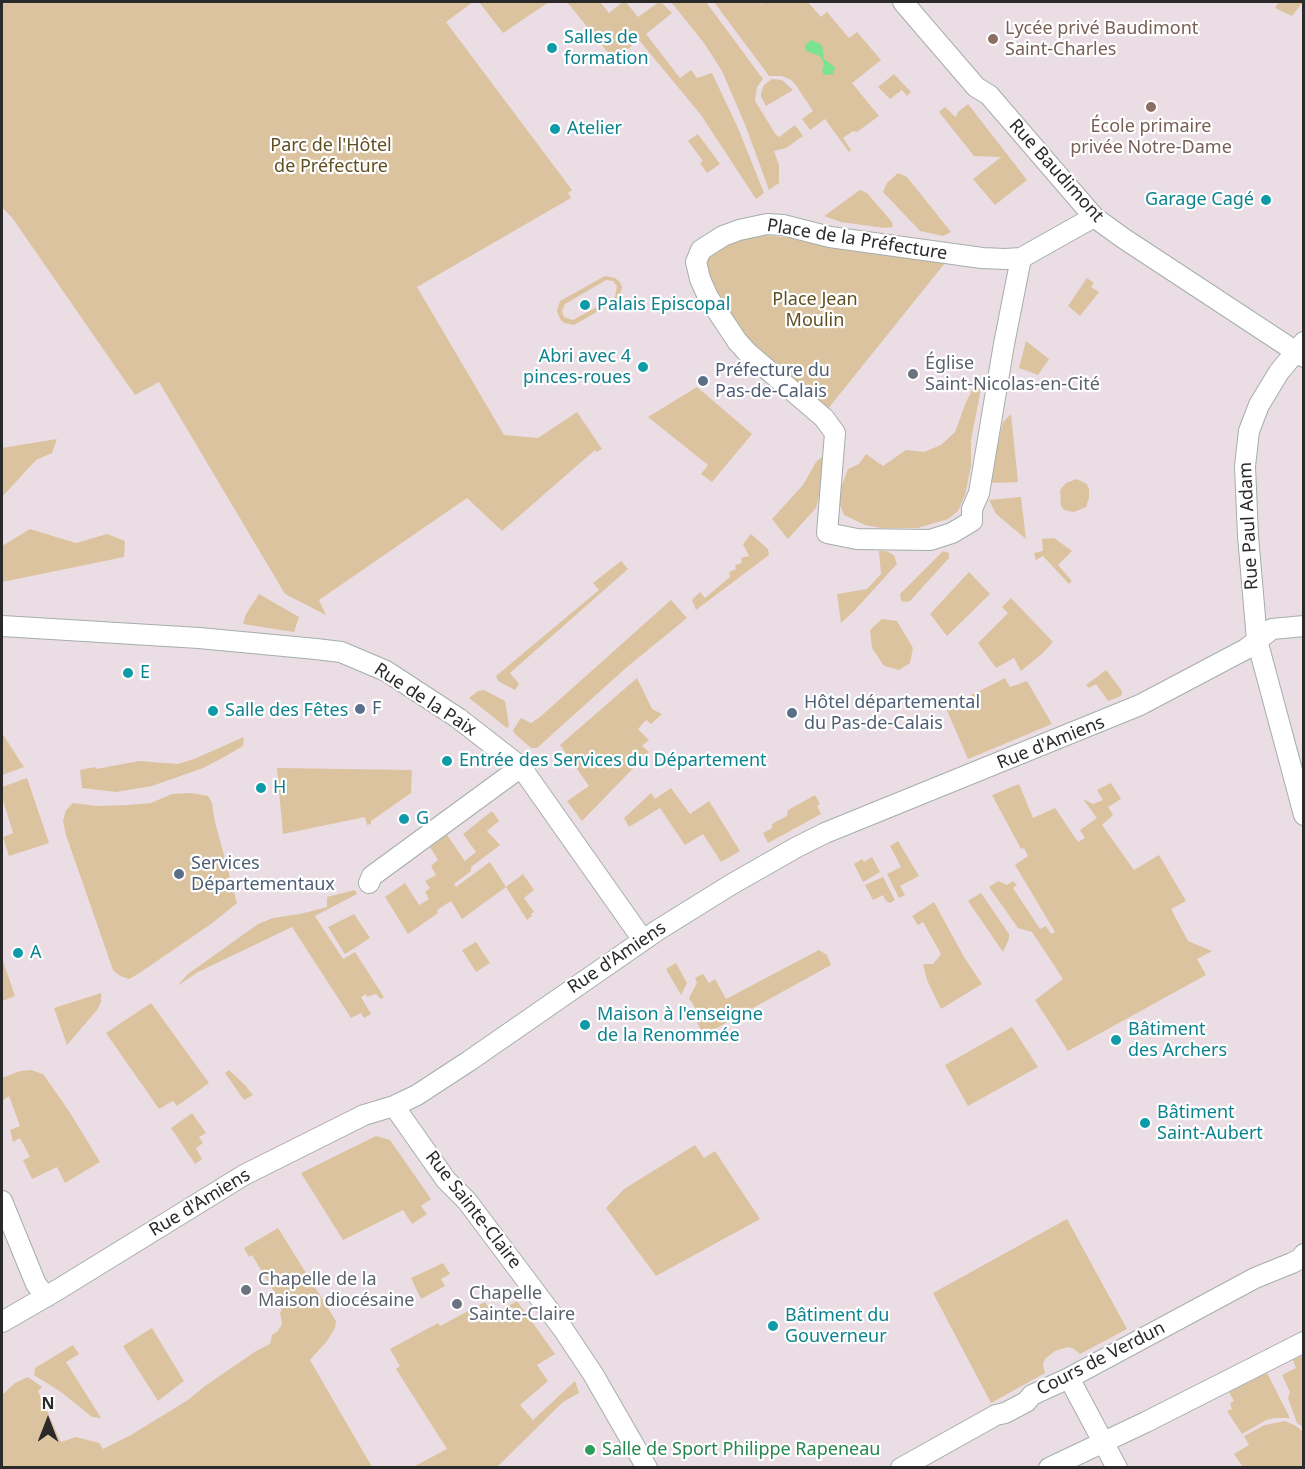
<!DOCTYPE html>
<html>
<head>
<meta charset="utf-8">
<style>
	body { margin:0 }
	#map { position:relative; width:1305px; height:1469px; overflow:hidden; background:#ebdde4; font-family:"Noto Sans",sans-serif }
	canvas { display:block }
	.frame { position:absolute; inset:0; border:3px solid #2a2a2a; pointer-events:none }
	.north { position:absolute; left:18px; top:1391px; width:60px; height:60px; -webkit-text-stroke:4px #fff; paint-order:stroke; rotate:0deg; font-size:16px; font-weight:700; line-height:24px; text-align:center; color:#2a2a2a }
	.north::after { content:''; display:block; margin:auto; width:21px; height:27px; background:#2a2a2a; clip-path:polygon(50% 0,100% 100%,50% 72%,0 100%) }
</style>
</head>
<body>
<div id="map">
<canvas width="1305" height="1469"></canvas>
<div class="frame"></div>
<div class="north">N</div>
</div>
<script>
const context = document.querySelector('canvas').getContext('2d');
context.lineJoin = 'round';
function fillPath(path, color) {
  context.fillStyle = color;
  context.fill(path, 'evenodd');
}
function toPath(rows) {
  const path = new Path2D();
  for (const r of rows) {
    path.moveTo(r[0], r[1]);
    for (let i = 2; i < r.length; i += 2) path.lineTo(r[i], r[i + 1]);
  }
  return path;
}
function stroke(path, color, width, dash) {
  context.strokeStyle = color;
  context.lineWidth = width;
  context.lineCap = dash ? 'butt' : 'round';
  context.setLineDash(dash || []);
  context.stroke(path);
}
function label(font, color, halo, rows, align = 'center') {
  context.font = font + ' "Noto Sans",sans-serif';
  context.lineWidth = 4.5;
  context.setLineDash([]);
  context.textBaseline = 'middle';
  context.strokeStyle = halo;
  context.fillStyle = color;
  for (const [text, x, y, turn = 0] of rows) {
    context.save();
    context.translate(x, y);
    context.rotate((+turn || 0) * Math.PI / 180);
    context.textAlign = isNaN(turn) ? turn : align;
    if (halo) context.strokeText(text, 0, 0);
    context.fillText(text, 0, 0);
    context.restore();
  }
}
const green = toPath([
	[2,2,473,2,446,22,572,190,568,193,571,198,417,287,504,435,538,438,577,412,602,449,597,452,595,450,502,531,467,498,319,600,326,615,285,594,159,382,135,395,13,219,2,207],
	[479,2,520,3,549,2,503,33],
	[567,2,600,2,609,13,623,2,626,2,638,17,659,2,661,2,672,13,646,34,680,78,691,70,697,78,712,73,738,128,764,193,756,199,701,115,639,40,614,60],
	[671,2,706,2,763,79,757,87,755,101,776,135,779,137,795,125,803,136,786,148,774,151,779,165,779,183,769,190,746,127,722,71,704,43],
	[714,2,759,2,761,4,764,2,808,2,821,17,827,12,849,38,857,32,881,60,852,83,879,116,857,132,853,131,843,138,851,150,849,152,825,119,810,130,802,119,813,111,795,84,791,80,782,76,769,76],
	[1279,2,1303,2,1292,16,1275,8],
	[894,74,911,92,907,96,902,90,890,99,878,87],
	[772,79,782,80,793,90,766,106,761,97,761,93,764,85],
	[968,104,1027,180,995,205,973,179,1001,157,974,156,939,112,945,107,953,115,956,117,958,112],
	[698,134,720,164,707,173,700,163,703,161,688,141],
	[898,173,907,177,951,232,943,236,920,231,883,192,887,183],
	[860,190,867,193,892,222,893,227,884,228,841,222,824,216],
	[764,235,823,241,945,263,827,410,750,347,711,292,705,255,739,236],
	[605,276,615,278,620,282,622,287,619,299,574,325,564,323,560,319,557,311,560,301],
	[606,280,613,281,617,286,615,297,573,320,564,317,562,311,565,304],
	[1087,278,1094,283,1091,287,1099,292,1080,316,1068,306],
	[1026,341,1049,359,1038,375,1019,368],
	[979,377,982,383,971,440,971,466,965,495,958,511,948,519,918,528,881,528,865,525,844,515,837,498,848,469,859,464,866,454,883,466,906,450,924,452,941,445,955,432,966,402],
	[697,387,752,434,712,482,701,474,708,465,648,417],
	[1011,414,1018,482,991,483,990,479,1003,422],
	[57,439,52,453,36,460,2,497,2,448],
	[825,454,821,488,816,508,788,539,772,519,803,485,816,462],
	[1077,479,1087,484,1089,489,1089,498,1086,507,1074,512,1064,510,1061,506,1060,490,1066,483],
	[1020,497,1021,497,1026,539,996,514,989,500],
	[30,529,76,543,107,534,125,541,124,557,2,582,2,546],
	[751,534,768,549,769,555,696,610,692,600,700,592,705,598,730,577,729,572,736,569,735,565,742,563,741,558,749,556,743,544],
	[1054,538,1072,551,1058,565,1072,581,1069,584,1043,556,1036,560,1034,553,1043,551,1042,539],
	[879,551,886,551,894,555,897,564,854,611,841,623,837,594,867,589,881,574],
	[943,551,949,553,949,558,910,601,904,602,901,600,900,594],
	[621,561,628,569,510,673,519,684,515,690,498,681,496,676,599,590,593,583],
	[969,572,990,594,947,636,930,614],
	[259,594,299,617,294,632,243,624,246,614],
	[1011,598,1053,642,1043,653,1021,671,1014,658,996,668,978,643,1008,613,1002,607],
	[671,600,687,618,627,667,537,748,531,748,515,734,513,730,521,718,531,723,540,717],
	[882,619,897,621,913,648,910,663,899,670,884,666,872,648,870,630],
	[1106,670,1122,691,1121,696,1108,701,1096,684,1089,688,1086,685],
	[637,678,652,709,662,714,651,724,646,720,638,729,649,740,642,746,649,752,582,821,567,801,589,786,560,745],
	[1005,678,1010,687,1027,681,1052,724,968,759,946,708],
	[484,690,505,701,509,725,507,728,469,698,478,691],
	[2,733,24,767,2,775],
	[244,737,243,746,224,757,203,768,152,786,116,792,82,788,80,770,95,767,96,769,139,761,178,764,194,759],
	[277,768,412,770,411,793,371,821,371,824,367,825,365,817,283,834],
	[27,778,49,843,9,856,3,837,13,833,2,797,2,787],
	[1111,783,1121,799,1108,807,1113,815,1102,825,1134,870,1159,855,1186,901,1171,909,1188,941,1212,951,1197,959,1206,975,1068,1051,1035,1000,1063,979,1032,932,1018,928,989,887,998,881,1007,885,1013,881,1017,885,1013,888,1040,929,1046,926,1051,934,1055,932,1015,865,1028,856,1024,848,1021,849,992,795,1019,784,1033,818,1055,808,1078,842,1085,838,1080,830,1097,818,1083,799,1093,804,1103,800,1097,790],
	[671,788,690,814,709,801,740,851,721,862,703,834,685,845,660,808,629,827,624,818,651,793,655,799],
	[192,793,208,796,212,803,215,822,237,903,211,924,138,974,129,979,120,976,113,970,66,835,63,821,66,810,73,803,97,806,128,805,151,803,172,794],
	[815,795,820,804,817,806,821,814,768,843,763,833,772,828,772,824,787,816,788,810],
	[492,811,499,821,487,831,500,845,471,867,471,871,454,884,456,887,490,862,506,887,523,874,534,890,524,898,534,912,531,914,532,916,527,920,506,887,462,919,451,901,437,910,438,913,408,934,385,897,405,883,419,905,429,899,425,892,430,888,425,881,436,875,431,866,438,860,430,847,447,835,465,861,476,852,463,834],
	[898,841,919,876,900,886,905,895,899,898,887,874,901,867,890,846],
	[872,857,880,872,863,882,854,864,862,859,864,862],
	[883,877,895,900,890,903,886,901,883,895,873,900,865,885],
	[355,890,357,894,315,916,343,959,355,952,384,997,381,999,376,994,367,997,366,994,361,997,371,1014,364,1018,361,1013,351,1018,292,927,198,972,177,986,188,974,258,924,273,918,300,914,327,907,327,897],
	[981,893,1009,934,1009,939,1003,952,968,901],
	[934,902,964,957,982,984,941,1009,927,980,923,964,933,964,941,954,923,922,918,925,912,916],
	[354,914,370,938,345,954,328,927],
	[476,942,490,963,476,972,462,950],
	[819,950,827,955,831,965,704,1035,693,1016,698,1013,689,998,697,983,695,978,703,974,709,983,715,979,726,999],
	[2,958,15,996,2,1001],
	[676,963,687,983,681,995,666,969],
	[101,993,101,1002,97,1010,67,1045,54,1008],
	[151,1003,209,1083,177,1106,173,1101,159,1109,106,1033],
	[1012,1027,1038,1067,968,1106,945,1065],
	[31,1070,43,1074,69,1111,100,1162,65,1183,57,1167,32,1179,23,1160,30,1157,20,1138,13,1142,10,1130,20,1126,9,1096,2,1101,2,1078,20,1071],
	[229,1070,245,1085,253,1095,244,1100,225,1073],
	[192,1113,206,1133,199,1137,203,1143,196,1148,202,1159,195,1164,171,1128],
	[376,1136,390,1140,431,1199,421,1206,427,1214,412,1224,403,1210,343,1240,301,1173],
	[695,1145,704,1158,715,1151,760,1219,656,1276,606,1208,624,1189],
	[1067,1219,1127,1329,1080,1354,1074,1349,1068,1347,1055,1351,1045,1359,1043,1365,1045,1373,991,1403,933,1293],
	[278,1228,336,1321,335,1328,327,1341,310,1360,372,1467,2,1467,2,1395,15,1383,28,1377,42,1387,38,1391,61,1442,76,1437,99,1443,103,1449,131,1435,188,1400,205,1386,256,1351,270,1344,272,1335,278,1331,282,1324,280,1312,282,1311,278,1304,280,1302,252,1255,249,1257,244,1248],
	[443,1263,450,1274,441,1279,445,1286,421,1299,411,1278],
	[517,1301,555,1354,537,1365,548,1381,520,1405,533,1420,575,1381,579,1393,563,1402,497,1467,413,1467,447,1449,396,1369,400,1366,390,1349,438,1323,440,1326,485,1302,493,1315],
	[152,1328,184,1381,158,1401,123,1346],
	[73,1345,79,1354,66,1362,101,1418,92,1417,61,1392,34,1375,35,1368],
	[1303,1355,1303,1427,1297,1423,1288,1398,1290,1392,1282,1375,1296,1368,1293,1360],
	[1267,1373,1290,1418,1275,1418,1266,1420,1242,1434,1227,1411,1232,1409,1230,1403,1234,1401,1229,1392],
	[1285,1421,1296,1426,1303,1432,1303,1467,1243,1467,1234,1454,1249,1445,1244,1436,1265,1425]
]);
const water = toPath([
	[811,40,822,45,824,59,835,67,833,74,824,75,822,71,824,64,820,56,806,51,805,45]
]);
const minor = toPath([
	[903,2,976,87,989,95,1094,217,1123,238,1304,357],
	[1021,258,1004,344,979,493,972,509,972,521,952,533,930,540,857,539,827,533,835,433,824,418,747,352,737,341,708,297,700,279,696,262,701,250,723,236,739,230,767,224,783,225,830,237,982,258,1005,259,1021,258,1094,217],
	[1304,342,1279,372,1259,405,1249,431,1245,466,1248,536,1257,640,1304,815],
	[2,626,199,638,316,649,341,652,386,671,458,718,521,767,643,940],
	[369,883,372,876,521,767],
	[394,1106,446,1180,467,1201,563,1329,593,1374,647,1468],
	[2,1201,36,1284,46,1297],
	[2,1322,59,1289,244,1175,364,1115,394,1106,417,1095,469,1061,658,930,732,884,797,847,825,833,1140,705,1246,649,1272,629,1304,626],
	[1069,1378,1117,1468],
	[901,1468,996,1415,1005,1413,1026,1402,1032,1395,1069,1378,1255,1278,1292,1263,1300,1259,1304,1254],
	[1049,1468,1146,1422,1304,1342]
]);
const markers = [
	[993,39,6,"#8d6e63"],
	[552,48,6,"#0f9aa8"],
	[1151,107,6,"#8d6e63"],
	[555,129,6,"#0f9aa8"],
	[1266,200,6,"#0f9aa8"],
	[585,305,6,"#0f9aa8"],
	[643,367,6,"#0f9aa8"],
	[913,374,6,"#6b7280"],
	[703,381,6,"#5c6f8a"],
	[128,673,6,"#0f9aa8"],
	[360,709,6,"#5c6f8a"],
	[213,711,6,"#0f9aa8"],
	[792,713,6,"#5c6f8a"],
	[447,761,6,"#0f9aa8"],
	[261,788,6,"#0f9aa8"],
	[404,819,6,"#0f9aa8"],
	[179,874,6,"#5c6f8a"],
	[18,953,6,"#0f9aa8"],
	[585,1025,6,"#0f9aa8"],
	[1116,1040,6,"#0f9aa8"],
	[1145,1123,6,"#0f9aa8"],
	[246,1290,6,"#6b7280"],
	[457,1304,6,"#6b7280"],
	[773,1326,6,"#0f9aa8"],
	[590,1450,6,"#2e9e5b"]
];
const educationNames = [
	["Lycée privé Baudimont",1005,29],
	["Saint-Charles",1005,50],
	["École primaire",1151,127,"center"],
	["privée Notre-Dame",1151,148,"center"]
];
const cultureNames = [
	["Salles de",564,38],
	["formation",564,59],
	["Atelier",567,129],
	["Garage Cagé",1254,200,"right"],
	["Palais Episcopal",597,305],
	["Abri avec 4",631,357,"right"],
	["pinces-roues",631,378,"right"],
	["E",140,673],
	["Salle des Fêtes",225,711],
	["Entrée des Services du Département",459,761],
	["H",273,788],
	["G",416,819],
	["A",30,953],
	["Maison à l'enseigne",597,1015],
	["de la Renommée",597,1036],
	["Bâtiment",1128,1030],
	["des Archers",1128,1051],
	["Bâtiment",1157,1113],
	["Saint-Aubert",1157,1134],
	["Bâtiment du",785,1316],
	["Gouverneur",785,1337]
];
const parkNames = [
	["Parc de l'Hôtel",331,146],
	["de Préfecture",331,167],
	["Place Jean",815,300],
	["Moulin",815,321]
];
const streetNames = [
	["Rue Baudimont",1056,171,48],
	["Place de la Préfecture",857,240,9],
	["Rue Paul Adam",1249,526,-93],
	["Rue de la Paix",425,700,33],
	["Rue d'Amiens",1051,743,-22],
	["Rue d'Amiens",617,958,-34],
	["Rue d'Amiens",200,1203,-31],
	["Rue Sainte-Claire",473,1210,52],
	["Cours de Verdun",1101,1359,-27]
];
const worshipNames = [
	["Église",925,364],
	["Saint-Nicolas-en-Cité",925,385],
	["Chapelle de la",258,1280],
	["Maison diocésaine",258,1301],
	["Chapelle",469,1294],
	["Sainte-Claire",469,1315]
];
const serviceNames = [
	["Préfecture du",715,371],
	["Pas-de-Calais",715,392],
	["Hôtel départemental",804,703],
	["du Pas-de-Calais",804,724],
	["F",372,709],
	["Services",191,864],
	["Départementaux",191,885]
];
const leisureNames = [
	["Salle de Sport Philippe Rapeneau",602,1450]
];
fillPath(green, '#dcc39f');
fillPath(water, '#7ae38f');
stroke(minor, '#a4aeab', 22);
stroke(minor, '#fff', 20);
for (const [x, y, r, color] of markers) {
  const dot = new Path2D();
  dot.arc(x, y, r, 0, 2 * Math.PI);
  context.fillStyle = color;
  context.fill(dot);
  stroke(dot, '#fff', 2);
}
label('18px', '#785e54', '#fff', educationNames, 'left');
label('18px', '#0d838f', '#fff', cultureNames, 'left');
label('18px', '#604f21', '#fff', parkNames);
label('18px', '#2a2a2a', '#fff', streetNames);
label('18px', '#5b616d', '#fff', worshipNames, 'left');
label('18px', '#4e5e75', '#fff', serviceNames, 'left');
label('18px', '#27864d', '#fff', leisureNames, 'left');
</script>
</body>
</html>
